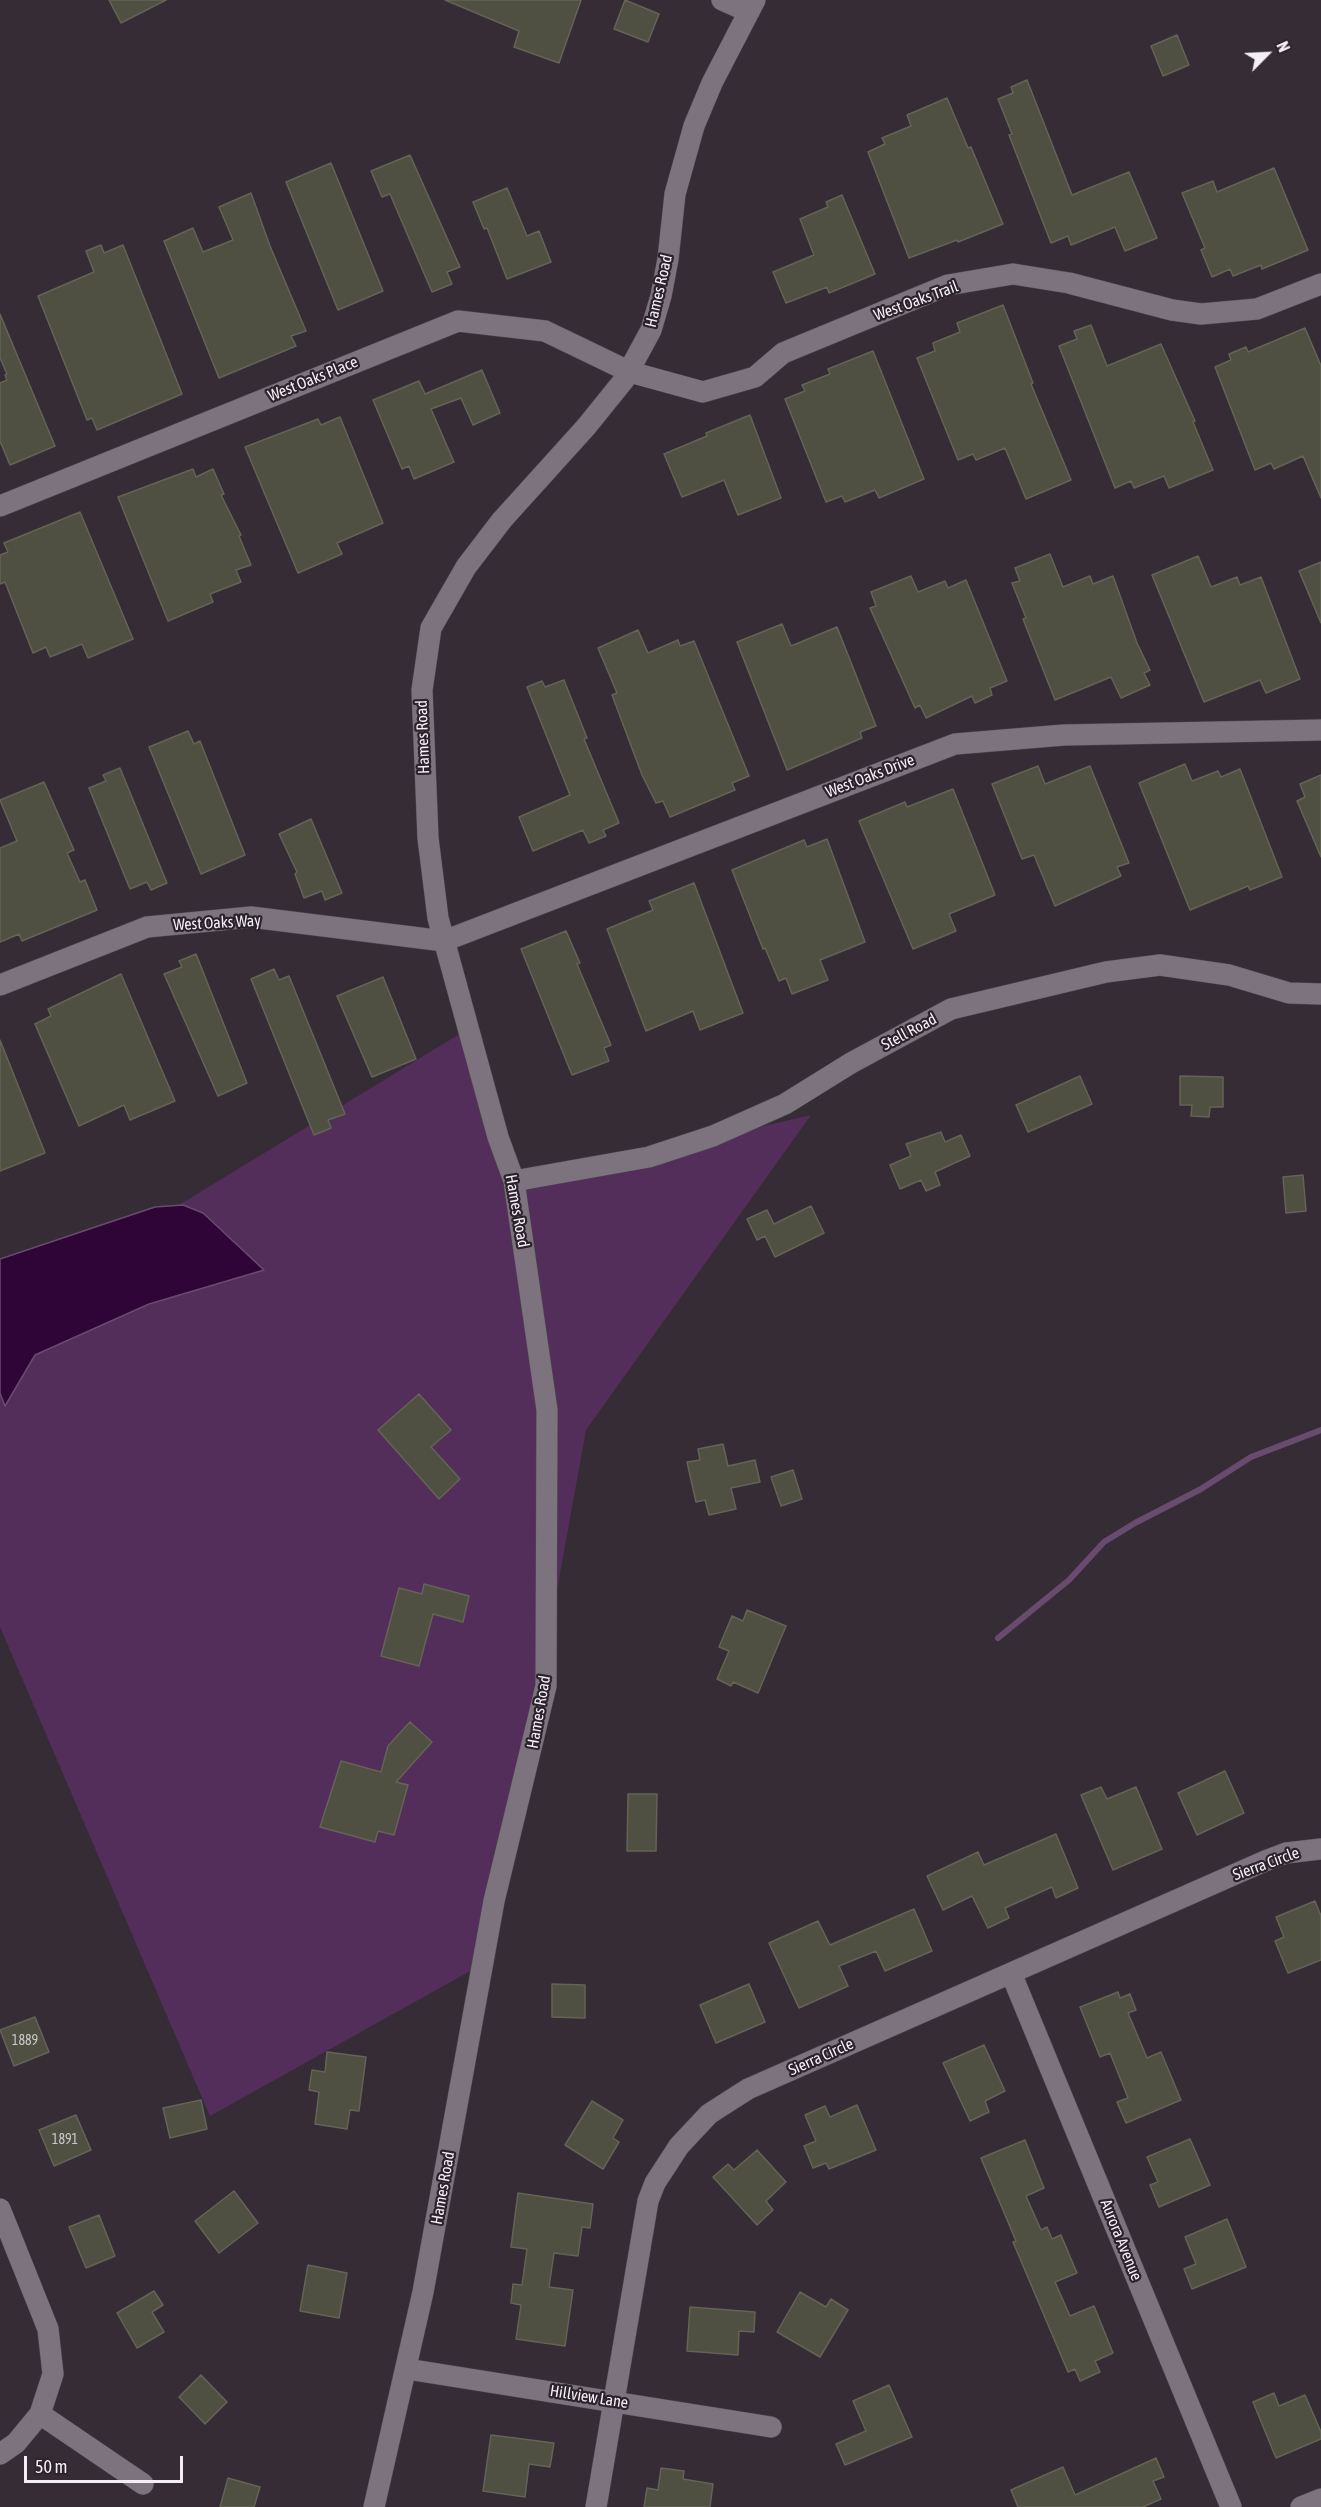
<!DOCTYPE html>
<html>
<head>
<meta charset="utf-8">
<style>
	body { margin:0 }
	#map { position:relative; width:1321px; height:2507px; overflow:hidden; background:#352c36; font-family:"Asap Condensed",sans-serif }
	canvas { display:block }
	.north { position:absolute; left:1237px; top:24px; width:60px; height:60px; -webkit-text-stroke:4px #2b232c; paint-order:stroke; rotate:66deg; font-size:16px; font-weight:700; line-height:24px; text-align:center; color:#f4eef5 }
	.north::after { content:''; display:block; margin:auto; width:21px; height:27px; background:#f4eef5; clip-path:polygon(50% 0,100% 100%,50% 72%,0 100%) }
	.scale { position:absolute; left:24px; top:2456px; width:159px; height:27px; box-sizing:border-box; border:3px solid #f4eef5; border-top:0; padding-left:8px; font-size:18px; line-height:21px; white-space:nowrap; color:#f4eef5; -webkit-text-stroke:4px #2b232c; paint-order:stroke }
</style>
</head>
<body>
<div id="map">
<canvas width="1321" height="2507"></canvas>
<div class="north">N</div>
<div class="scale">50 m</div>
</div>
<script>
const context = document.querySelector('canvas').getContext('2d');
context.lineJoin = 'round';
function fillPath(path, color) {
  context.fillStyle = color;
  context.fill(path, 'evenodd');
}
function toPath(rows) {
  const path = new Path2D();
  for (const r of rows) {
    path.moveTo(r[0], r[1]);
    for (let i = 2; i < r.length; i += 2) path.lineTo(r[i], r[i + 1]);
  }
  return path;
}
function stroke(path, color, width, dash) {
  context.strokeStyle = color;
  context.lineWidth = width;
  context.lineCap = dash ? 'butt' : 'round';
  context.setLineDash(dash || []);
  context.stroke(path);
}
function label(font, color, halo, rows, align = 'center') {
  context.font = font + ' "Asap Condensed",sans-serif';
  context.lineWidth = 4.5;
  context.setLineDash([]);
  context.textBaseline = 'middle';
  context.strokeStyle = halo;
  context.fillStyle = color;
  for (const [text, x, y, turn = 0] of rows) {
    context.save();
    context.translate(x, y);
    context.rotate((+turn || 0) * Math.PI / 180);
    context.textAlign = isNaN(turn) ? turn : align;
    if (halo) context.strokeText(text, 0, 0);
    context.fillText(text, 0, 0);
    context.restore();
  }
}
const green = toPath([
	[476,1024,520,1183,811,1115,586,1430,490,1960,210,2116,0,1627,0,1314]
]);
const water = toPath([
	[183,1205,203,1213,264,1270,149,1304,35,1355,5,1406,0,1393,0,1259,155,1207,183,1205]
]);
const stream = toPath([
	[998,1638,1069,1580,1104,1542,1135,1523,1201,1489,1251,1457,1321,1430]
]);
const building = toPath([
	[109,0,166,0,121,23,109,0],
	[445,0,581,0,559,63,514,47,519,31,445,0],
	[625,0,659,14,648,42,614,29,625,0],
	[1177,35,1189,65,1163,76,1151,46,1177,35],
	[1027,80,1072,195,1129,172,1157,238,1125,251,1115,227,1071,245,1068,236,1051,243,1009,135,1012,134,998,99,1013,93,1011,87,1027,80],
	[947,98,968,148,971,147,1003,224,958,242,957,240,909,258,868,152,885,144,882,138,911,126,907,115,947,98],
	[410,155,460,267,447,272,452,284,432,292,390,194,382,197,371,171,410,155],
	[331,163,383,291,338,310,286,182,331,163],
	[1274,168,1308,250,1262,269,1261,265,1233,276,1230,269,1212,277,1201,250,1205,248,1182,193,1213,181,1217,192,1274,168],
	[507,188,527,236,539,231,551,262,507,279,487,228,484,229,473,202,507,188],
	[251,193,270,246,306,331,291,336,296,346,219,378,164,241,193,228,203,252,233,240,219,207,251,193],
	[842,195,875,274,829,293,827,287,786,303,773,272,814,255,800,219,828,207,826,202,842,195],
	[101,245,104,253,123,245,182,394,97,430,92,418,87,420,38,296,94,272,86,251,101,245],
	[1003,305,1033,383,1031,384,1071,480,1026,499,1005,448,976,460,973,454,958,460,917,358,935,351,933,343,960,332,957,323,1003,305],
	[0,314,55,446,10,465,0,441,0,383,7,380,5,375,7,374,0,358,0,314],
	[1091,325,1107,366,1161,344,1195,421,1193,422,1213,470,1169,488,1164,476,1134,488,1131,481,1115,488,1059,346,1077,339,1074,331,1091,325],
	[1305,328,1321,366,1321,498,1303,456,1274,469,1271,463,1255,470,1215,367,1231,360,1229,354,1246,347,1248,352,1305,328],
	[873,351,924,479,879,498,875,490,845,502,842,496,826,502,785,399,805,391,802,385,830,374,828,369,873,351],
	[482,370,500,413,473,425,461,398,431,409,454,462,414,479,409,466,402,469,373,400,419,381,425,394,482,370],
	[750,415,781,498,738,515,724,480,682,497,664,454,707,436,706,433,750,415],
	[340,417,383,523,337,543,342,554,298,573,245,447,318,419,321,425,340,417],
	[193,469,196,477,213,469,224,494,221,495,241,535,239,536,251,565,236,570,241,582,210,594,213,602,168,621,118,497,193,469],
	[80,512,133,639,88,658,82,644,50,657,46,647,33,653,5,582,0,584,0,555,8,552,4,543,80,512],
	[1050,554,1063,587,1090,576,1093,584,1113,576,1137,643,1150,670,1144,673,1150,685,1121,698,1111,677,1055,700,1023,619,1026,618,1012,583,1020,581,1015,568,1050,554],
	[1198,556,1211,587,1237,577,1240,585,1261,577,1300,679,1266,693,1260,680,1204,702,1152,575,1198,556],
	[1321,562,1321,623,1299,571,1321,562],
	[911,576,918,592,945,581,948,588,966,580,1007,681,990,688,992,695,975,703,972,696,926,718,920,705,915,708,870,608,876,606,871,592,911,576],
	[782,624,791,646,837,627,876,726,860,732,862,738,787,770,737,642,782,624],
	[638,630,648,653,678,640,680,646,694,641,749,776,732,783,735,790,670,817,663,801,656,803,642,775,612,695,617,693,598,648,638,630],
	[564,680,587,738,584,739,619,823,603,830,606,836,589,843,583,830,533,851,519,817,570,795,527,687,542,681,545,687,564,680],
	[188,731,194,744,200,741,245,855,201,874,149,747,188,731],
	[1185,764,1192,781,1218,771,1221,777,1240,769,1282,877,1250,890,1248,886,1190,910,1139,783,1185,764],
	[1038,766,1045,784,1090,766,1129,863,1117,867,1121,876,1055,906,1034,855,1022,859,992,784,1038,766],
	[120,768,167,883,151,890,147,882,130,889,89,788,106,781,103,775,120,768],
	[1321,775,1321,857,1297,801,1305,797,1300,784,1321,775],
	[44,782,74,850,67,853,80,882,85,880,97,910,22,941,19,934,0,942,0,848,17,841,0,800,44,782],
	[953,789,995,895,949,914,956,931,913,949,859,821,905,802,907,807,953,789],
	[311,819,342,893,325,900,322,891,304,898,295,874,297,872,279,834,311,819],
	[827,839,865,942,820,960,828,980,792,994,786,978,779,981,765,948,763,949,732,870,804,840,807,847,827,839],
	[694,883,743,1013,700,1030,693,1011,646,1031,607,929,653,910,649,901,694,883],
	[566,931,580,963,577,964,611,1045,604,1048,609,1061,572,1075,521,949,566,931],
	[196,954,247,1083,218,1096,164,974,182,967,179,961,196,954],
	[274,969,279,980,289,976,345,1114,328,1120,331,1128,314,1135,251,979,274,969],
	[121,974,175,1101,130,1120,124,1105,79,1126,35,1024,51,1016,48,1009,121,974],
	[383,977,416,1059,372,1077,337,996,383,977],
	[0,1040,45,1153,0,1171,0,1040],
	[1080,1076,1092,1104,1028,1132,1016,1105,1080,1076],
	[1180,1076,1223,1077,1223,1107,1210,1107,1209,1117,1191,1116,1192,1105,1180,1105,1180,1076],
	[941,1132,945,1142,961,1135,970,1156,935,1172,940,1185,926,1191,921,1180,900,1189,890,1165,911,1156,906,1144,941,1132],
	[1303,1175,1306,1211,1286,1213,1283,1177,1303,1175],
	[811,1206,824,1233,775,1257,765,1236,757,1240,747,1219,767,1210,774,1224,811,1206],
	[419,1394,451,1430,431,1447,460,1479,439,1499,378,1430,419,1394],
	[723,1444,728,1466,755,1460,760,1482,731,1488,736,1509,709,1515,705,1500,696,1502,687,1462,700,1460,698,1449,723,1444],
	[793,1470,802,1499,781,1506,771,1477,793,1470],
	[424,1584,469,1596,463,1622,433,1614,419,1666,381,1656,399,1588,422,1594,424,1584],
	[747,1610,786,1626,758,1693,733,1682,731,1686,717,1679,729,1651,719,1647,732,1616,743,1621,747,1610],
	[410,1722,432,1742,396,1782,408,1785,394,1835,378,1831,375,1842,320,1827,341,1761,381,1772,388,1746,410,1722],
	[1225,1771,1244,1813,1197,1835,1178,1793,1225,1771],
	[1101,1787,1107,1799,1136,1787,1162,1849,1113,1870,1081,1795,1101,1787],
	[628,1794,657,1794,656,1851,627,1851,628,1794],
	[1056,1834,1078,1888,1056,1898,1052,1887,1005,1908,1009,1918,988,1928,972,1896,943,1910,927,1876,978,1852,984,1865,1056,1834],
	[1315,1901,1321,1916,1321,1960,1288,1973,1275,1941,1284,1937,1276,1917,1315,1901],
	[914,1909,932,1951,885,1971,876,1951,839,1966,848,1986,799,2008,769,1943,818,1921,830,1945,914,1909],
	[552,1984,585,1985,585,2018,552,2017,552,1984],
	[749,1984,765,2022,716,2043,700,2005,749,1984],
	[1118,1992,1120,1998,1130,1994,1136,2010,1128,2013,1147,2058,1161,2052,1181,2100,1126,2123,1117,2102,1128,2098,1110,2053,1100,2057,1080,2007,1118,1992],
	[35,2017,49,2052,14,2066,0,2030,35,2017],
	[984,2045,1005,2091,985,2101,989,2112,970,2121,943,2063,984,2045],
	[327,2052,366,2057,359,2111,350,2110,347,2129,315,2124,319,2092,309,2090,312,2070,325,2072,327,2052],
	[201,2100,207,2129,170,2138,163,2108,201,2100],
	[592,2101,623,2120,613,2138,619,2142,603,2169,565,2145,592,2101],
	[857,2105,876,2150,829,2169,826,2163,813,2168,804,2146,816,2141,805,2115,825,2106,830,2117,857,2105],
	[76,2115,91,2150,54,2166,39,2130,76,2115],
	[1190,2139,1210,2185,1159,2207,1150,2185,1158,2182,1147,2157,1190,2139],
	[1025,2140,1044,2188,1026,2196,1041,2230,1047,2227,1052,2239,1061,2235,1077,2273,1055,2282,1070,2316,1094,2306,1113,2353,1095,2361,1100,2372,1080,2381,1075,2369,1068,2372,1013,2242,1016,2241,981,2158,1025,2140],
	[757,2150,786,2182,766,2201,773,2210,757,2225,713,2177,728,2164,734,2170,757,2150],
	[234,2191,258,2223,219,2253,195,2221,234,2191],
	[518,2193,593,2204,590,2228,582,2227,578,2256,554,2253,549,2287,573,2290,565,2346,516,2339,521,2305,511,2303,513,2284,522,2285,527,2249,511,2247,518,2193],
	[99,2215,115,2256,86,2268,69,2227,99,2215],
	[1227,2219,1246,2267,1192,2289,1184,2269,1196,2264,1185,2237,1227,2219],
	[308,2265,347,2273,339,2318,300,2311,308,2265],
	[154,2291,163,2305,152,2312,164,2332,137,2348,117,2313,154,2291],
	[800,2292,826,2307,831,2299,848,2310,820,2357,777,2332,800,2292],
	[690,2307,755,2312,754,2332,739,2331,738,2355,687,2351,690,2307],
	[201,2375,227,2402,205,2424,179,2397,201,2375],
	[889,2385,912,2437,845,2465,836,2444,866,2431,853,2401,889,2385],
	[1274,2393,1279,2406,1305,2395,1321,2432,1321,2439,1276,2458,1253,2402,1274,2393],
	[491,2435,554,2443,550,2467,529,2464,525,2497,483,2491,491,2435],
	[1156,2458,1164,2477,1153,2481,1161,2499,1143,2507,1018,2507,1011,2490,1063,2467,1075,2495,1156,2458],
	[661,2468,684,2471,683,2479,713,2484,710,2507,644,2507,647,2488,658,2490,661,2468],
	[228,2478,260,2487,254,2507,220,2507,228,2478]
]);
const minor = toPath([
	[722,0,749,12],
	[0,506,458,321,545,331,630,372,703,392,755,377,783,353,948,285,1013,274,1069,283,1172,310,1201,314,1257,309,1321,284],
	[0,985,147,927,251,917,444,941,955,744,1064,735,1321,730],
	[514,1181,649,1157,713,1136,785,1104,851,1063,951,1009,1106,972,1160,965,1229,975,1289,993,1321,994],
	[1011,1973,1231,2507],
	[0,2209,48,2329,53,2374,40,2414,16,2443,0,2454],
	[407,2369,771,2427],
	[40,2414,143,2484],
	[374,2507,423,2292,494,1901,546,1686,547,1410,514,1181,498,1137,438,918,428,838,422,690,431,628,466,567,502,520,586,427,624,380,651,330,661,296,668,259,675,194,694,126,712,83,755,0],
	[596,2507,648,2201,655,2183,679,2146,709,2114,748,2089,1265,1861,1286,1853,1321,1849],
	[1301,2507,1321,2499]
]);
const numberNames = [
	["1889",25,2041],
	["1891",65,2140]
];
const streetNames = [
	["Hames Road",659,291,-77],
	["West Oaks Trail",916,301,-20],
	["West Oaks Place",313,379,-22],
	["Hames Road",423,737,-92],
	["West Oaks Drive",870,776,-21],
	["West Oaks Way",217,923,-3],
	["Stell Road",909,1032,-28],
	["Hames Road",517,1211,80],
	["Hames Road",539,1712,-80],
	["Sierra Circle",1266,1864,-20],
	["Sierra Circle",821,2057,-24],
	["Hames Road",443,2188,-80],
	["Aurora Avenue",1121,2240,68],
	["Hillview Lane",589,2397,9]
];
fillPath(green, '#542e5a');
fillPath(water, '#2e0536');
stroke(water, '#694b6f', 1.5);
stroke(stream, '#694b6f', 6);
fillPath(building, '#4f4f42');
stroke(building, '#636456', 1.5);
stroke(minor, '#504952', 22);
stroke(minor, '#7d737e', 21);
label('14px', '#cbc6c8', null, numberNames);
label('16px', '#f4eef5', '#2b232c', streetNames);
</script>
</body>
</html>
